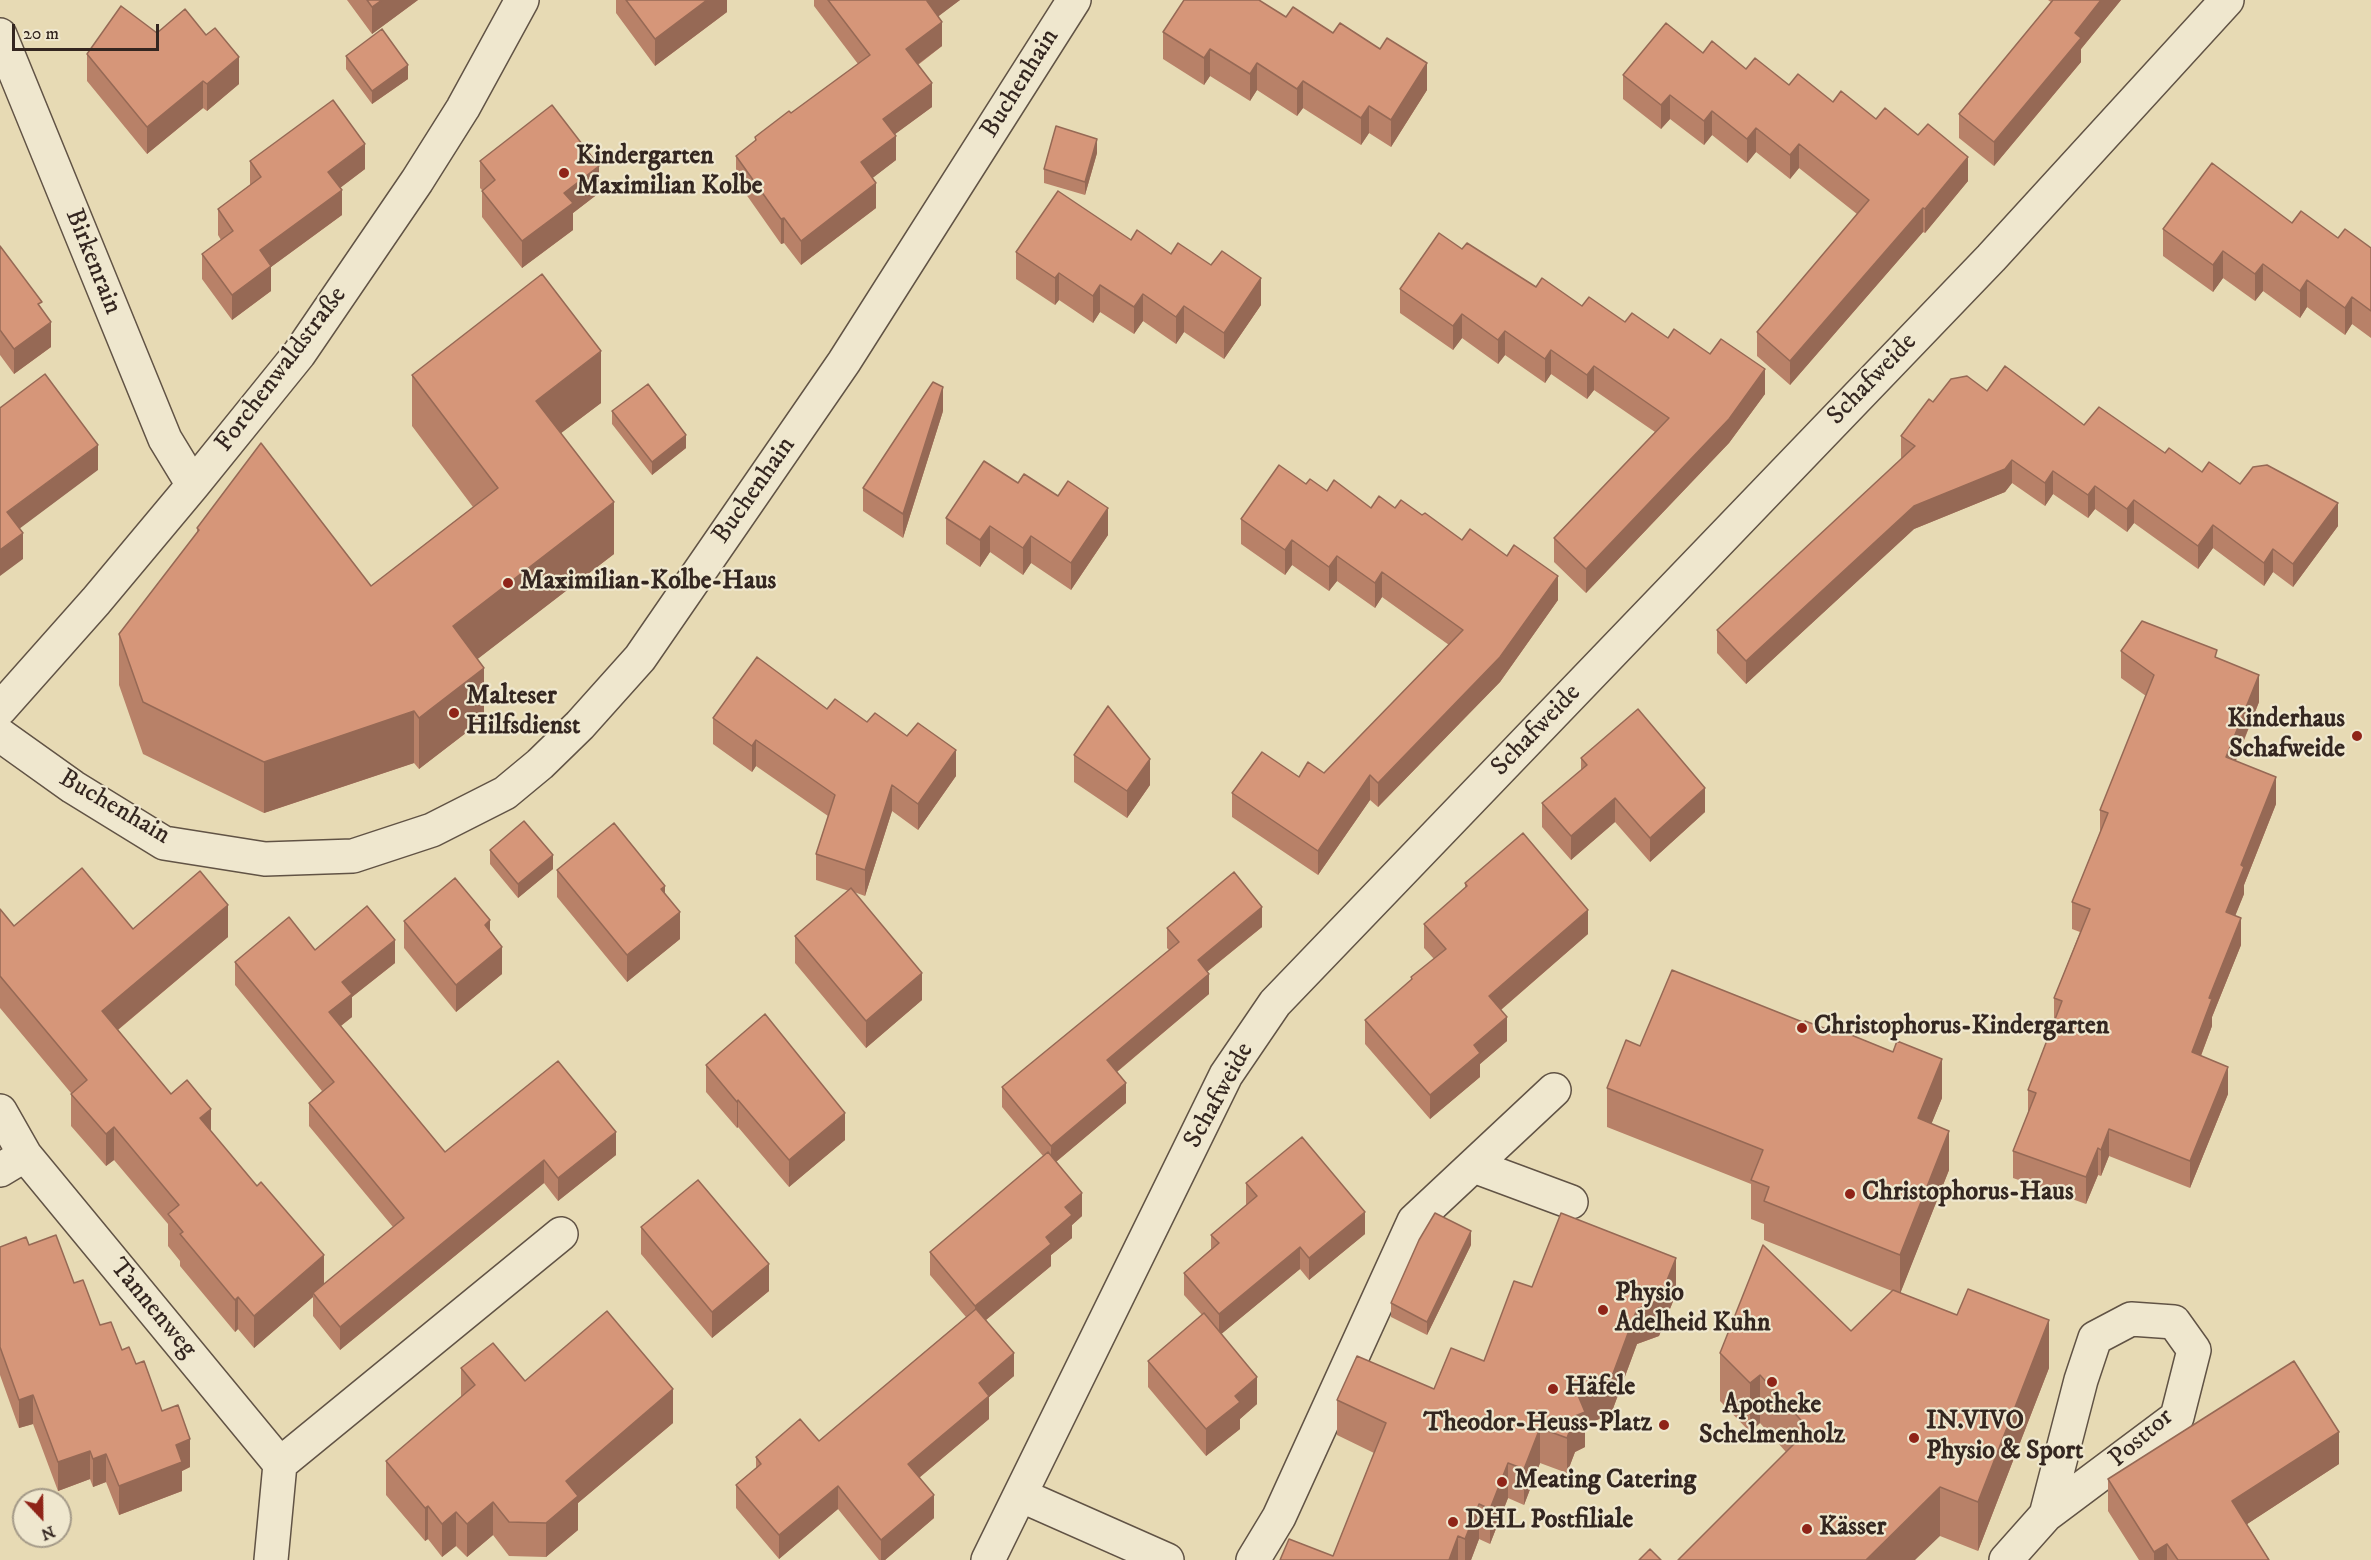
<!DOCTYPE html>
<html>
<head>
<meta charset="utf-8">
<style>
	body { margin:0 }
	#map { position:relative; width:2371px; height:1560px; overflow:hidden; background:#e7dab4; font-family:"IM FELL DW Pica",serif }
	canvas { display:block }
	.north { position:absolute; left:12px; top:1488px; width:60px; height:60px; box-sizing:border-box; background:#efe7ce; border:2px solid #a49a88; border-radius:50%; rotate:158deg; font-size:16px; font-weight:700; line-height:24px; text-align:center; color:#342620 }
	.north::after { content:''; display:block; margin:auto; width:21px; height:27px; background:#8f2418; clip-path:polygon(50% 0,100% 100%,50% 72%,0 100%) }
	.scale { position:absolute; left:12px; top:24px; width:147px; height:27px; box-sizing:border-box; border:3px solid #342620; border-top:0; padding-left:8px; font-size:18px; line-height:21px; white-space:nowrap; color:#342620; -webkit-text-stroke:4px #efe7ce; paint-order:stroke }
</style>
</head>
<body>
<div id="map">
<canvas width="2371" height="1560"></canvas>
<div class="north">N</div>
<div class="scale">20 m</div>
</div>
<script>
const context = document.querySelector('canvas').getContext('2d');
context.lineJoin = 'round';
function toPath(rows) {
  const path = new Path2D();
  for (const r of rows) {
    path.moveTo(r[0], r[1]);
    for (let i = 2; i < r.length; i += 2) path.lineTo(r[i], r[i + 1]);
  }
  return path;
}
function stroke(path, color, width, dash) {
  context.strokeStyle = color;
  context.lineWidth = width;
  context.lineCap = dash ? 'butt' : 'round';
  context.setLineDash(dash || []);
  context.stroke(path);
}
function fillPath(path, color) {
  context.fillStyle = color;
  context.fill(path, 'evenodd');
}
function label(font, color, halo, rows, align = 'center') {
  context.font = font + ' "IM FELL DW Pica",serif';
  context.lineWidth = 4.5;
  context.setLineDash([]);
  context.textBaseline = 'middle';
  context.strokeStyle = halo;
  context.fillStyle = color;
  for (const [text, x, y, turn = 0] of rows) {
    context.save();
    context.translate(x, y);
    context.rotate((+turn || 0) * Math.PI / 180);
    context.textAlign = isNaN(turn) ? turn : align;
    if (halo) context.strokeText(text, 0, 0);
    context.fillText(text, 0, 0);
    context.restore();
  }
}
const minor = toPath([
	[0,35,165,439,193,485],
	[0,709,96,601,193,485,299,354,417,181,463,108,522,0],
	[0,735,73,787,164,843,265,859,353,856,432,830,505,793,540,764,580,725,640,658,844,362,1074,0],
	[0,1111,25,1155,0,1170],
	[25,1155,280,1464,271,1560],
	[1474,1166,1571,1202],
	[280,1464,561,1234],
	[1020,1495,1167,1560],
	[988,1560,1226,1075,1275,1003,1991,258,2227,0],
	[1253,1560,1279,1517,1414,1221,1554,1090],
	[2006,1560,2046,1515,2177,1417,2194,1350,2174,1322,2131,1319,2095,1338,2081,1380,2046,1515]
]);
const wall = toPath([
	[347,0,418,0,372,34],
	[616,0,727,0,727,12,655,66,616,13],
	[814,0,960,0,938,16,942,46,918,65,932,107,895,134,896,160,872,178,876,208,801,265,784,243,781,244,736,180,736,156,755,141,755,137,791,113,858,64,814,6],
	[2048,0,2121,0,2081,49,2081,62,1994,166,1959,138,1959,114,2051,2],
	[1163,32,1333,33,1427,90,1391,147,1369,133,1361,145,1303,108,1297,116,1257,90,1250,101,1210,76,1204,85,1163,59],
	[157,33,239,84,207,111,203,108,147,154,87,81,87,54],
	[1703,53,1876,119,1968,181,1925,233,1923,232,1790,385,1757,356,1757,332,1857,214,1799,168,1790,179,1756,152,1747,163,1712,135,1704,145,1670,119,1661,129,1623,99,1623,75],
	[346,56,408,79,372,104,346,69],
	[1097,153,1085,195,1044,183,1044,169],
	[250,161,365,169,340,188,342,215,271,267,271,291,232,320,202,279,202,254,221,240,218,235,218,209,250,185],
	[480,161,599,193,573,213,573,230,522,268,482,217,482,190,480,188],
	[2292,223,2338,238,2371,248,2371,338,2352,324,2345,335,2307,307,2300,318,2263,291,2255,301,2223,278,2213,292,2163,256,2163,229],
	[0,246,42,309,51,347,14,374,0,355],
	[1462,249,1536,287,1582,306,1668,338,1765,394,1729,443,1586,593,1554,562,1554,538,1655,432,1594,390,1587,399,1551,374,1545,383,1505,355,1498,364,1462,338,1453,350,1400,313,1400,289],
	[1016,252,1171,254,1261,305,1224,359,1184,332,1176,344,1143,321,1134,334,1100,312,1093,323,1059,300,1055,305,1016,279],
	[412,375,601,403,561,433,614,554,477,659,484,719,419,769,414,763,264,813,143,754,119,685,119,634,197,533,197,528,371,586,473,507,412,426],
	[1987,391,2165,453,2202,472,2240,484,2338,526,2293,587,2273,572,2264,586,2213,548,2198,569,2134,523,2127,532,2095,509,2088,518,2053,494,2045,506,2012,483,2005,492,1914,529,1746,684,1717,653,1717,630,1901,459,1901,436,1933,402],
	[612,411,686,448,652,475,612,424],
	[943,411,903,538,863,511,863,488],
	[1306,484,1371,508,1395,508,1422,515,1558,600,1500,682,1378,807,1370,800,1318,875,1232,817,1232,793,1299,777,1324,773,1449,645,1382,597,1375,608,1337,581,1329,591,1292,565,1285,575,1241,544,1241,519],
	[946,518,1108,535,1071,590,1031,563,1023,575,990,552,980,567,946,544],
	[2121,651,2217,658,2259,702,2236,761,2276,804,2244,885,2244,894,2235,915,2241,945,2212,1017,2212,1026,2201,1056,2228,1094,2190,1188,2109,1156,2101,1176,2098,1175,2086,1204,2013,1178,2013,1151,2028,1115,2028,1090,2054,1021,2054,998,2080,932,2072,929,2072,902,2100,832,2100,810,2146,696,2121,678],
	[827,709,867,722,956,776,918,830,892,811,865,896,854,892,922,1000,866,1048,795,963,795,936,849,891,816,880,816,854,828,816,756,766,752,772,713,744,713,718],
	[1074,755,1150,785,1127,818,1074,782],
	[1581,758,1705,812,1650,862,1615,822,1571,860,1542,827,1542,803,1581,770],
	[490,850,553,869,518,898,490,864],
	[557,870,665,894,680,939,627,982,557,897],
	[1465,883,1588,934,1501,1010,1507,1041,1480,1064,1480,1077,1430,1119,1365,1044,1365,1020,1411,981,1411,977,1434,959,1424,948,1424,924,1465,888],
	[0,909,14,926,133,929,228,937,118,1030,171,1094,211,1131,324,1284,393,1227,309,1126,309,1103,322,1091,235,985,235,962,315,950,395,963,352,997,352,1017,341,1026,445,1152,616,1155,558,1201,544,1183,340,1350,313,1316,313,1297,254,1348,238,1329,235,1332,180,1266,180,1261,168,1246,168,1224,114,1160,106,1166,71,1126,71,1093,0,1008],
	[404,921,490,931,502,974,456,1012,404,948],
	[1262,927,1207,972,1209,994,1117,1072,1126,1103,1056,1162,1082,1216,1072,1225,1072,1238,1051,1255,1051,1266,986,1320,1014,1376,989,1397,989,1419,919,1478,934,1518,885,1560,879,1560,838,1509,779,1559,736,1508,736,1485,756,1469,756,1457,819,1441,966,1317,930,1275,930,1252,1043,1156,1002,1107,1002,1087,1169,950,1167,948,1167,928],
	[1640,1046,1942,1098,1931,1124,1949,1170,1900,1293,2049,1368,1978,1551,1940,1536,1786,1452,1760,1423,1750,1432,1720,1401,1720,1353,1851,1331,1892,1291,1764,1240,1764,1224,1751,1219,1751,1184,1607,1127,1607,1088],
	[706,1065,845,1140,789,1187,738,1127,737,1128,706,1092],
	[1246,1183,1365,1234,1309,1280,1300,1269,1221,1334,1257,1404,1240,1419,1240,1429,1206,1456,1148,1387,1148,1361,1202,1315,1184,1295,1184,1273,1211,1249,1211,1235,1246,1205],
	[641,1227,769,1291,712,1338,641,1254],
	[29,1245,74,1283,100,1325,122,1350,136,1364,162,1411,190,1467,182,1471,182,1491,119,1515,106,1482,93,1487,90,1479,58,1491,33,1424,19,1428,0,1375,0,1247],
	[1471,1245,1427,1335,1391,1317,1391,1303],
	[1532,1287,1676,1294,1659,1336,1637,1344,1611,1414,1585,1425,1585,1447,1575,1452,1567,1473,1540,1463,1524,1505,1508,1498,1490,1544,1479,1539,1471,1560,1280,1560,1333,1556,1374,1453,1337,1435,1337,1400,1434,1389,1484,1361],
	[461,1368,525,1381,673,1423,578,1503,578,1530,546,1557,509,1556,493,1535,467,1557,456,1546,442,1557,428,1539,425,1541,386,1495,386,1461,461,1397],
	[2339,1464,2247,1524,2269,1560,2139,1560,2108,1511,2108,1479]
]);
const shadedWall = toPath([
	[382,0,418,0,372,34,372,7],
	[707,0,727,0,727,12,655,66,655,39],
	[928,0,960,0,927,25,927,1],
	[2101,0,2121,0,2081,49,2081,62,1994,166,1994,142,2075,33],
	[942,22,942,46,906,73,906,49],
	[1210,49,1210,76,1204,85,1204,58],
	[239,57,239,84,207,111,207,84],
	[1257,63,1257,90,1250,101,1250,74],
	[1427,63,1427,90,1391,147,1391,120],
	[408,65,408,79,372,104,372,91],
	[203,81,203,108,147,154,147,127],
	[1303,81,1303,108,1297,116,1297,89],
	[932,83,932,107,883,143,883,119],
	[1670,95,1670,119,1661,129,1661,105],
	[1369,106,1369,133,1361,145,1361,118],
	[1712,111,1712,135,1704,145,1704,121],
	[1756,128,1756,152,1747,163,1747,139],
	[896,136,896,160,861,187,861,162],
	[1097,139,1097,153,1085,195,1085,182],
	[365,144,365,169,328,197,328,172],
	[1799,144,1799,168,1790,179,1790,155],
	[1968,157,1968,181,1925,233,1925,209],
	[599,166,599,193,573,213,573,230,522,268,522,241,564,193],
	[876,183,876,208,801,265,801,241],
	[342,190,342,215,271,267,271,291,232,320,232,295,260,250],
	[1923,208,1923,232,1790,385,1790,361],
	[784,218,784,243,781,244,781,219],
	[2223,251,2223,278,2213,292,2213,265],
	[2263,264,2263,291,2255,301,2255,274],
	[1059,273,1059,300,1055,305,1055,278],
	[1261,278,1261,305,1224,359,1224,333],
	[2307,280,2307,307,2300,318,2300,291],
	[1100,285,1100,312,1093,323,1093,296],
	[1143,294,1143,321,1134,334,1134,307],
	[2352,297,2352,324,2345,335,2345,308],
	[1184,306,1184,332,1176,344,1176,317],
	[1462,314,1462,338,1453,350,1453,326],
	[51,322,51,347,14,374,14,349],
	[1505,331,1505,355,1498,364,1498,340],
	[1551,350,1551,374,1545,383,1545,359],
	[601,351,601,403,536,452,536,401],
	[1594,366,1594,390,1587,399,1587,375],
	[1765,369,1765,394,1729,443,1586,593,1586,569],
	[943,387,943,411,903,538,903,514],
	[686,435,686,448,652,475,652,462],
	[98,445,98,470,7,538,7,512],
	[2012,460,2012,483,2005,492,1914,529,1746,684,1746,661,1914,506],
	[2053,471,2053,494,2045,506,2045,483],
	[2095,486,2095,509,2088,518,2088,495],
	[2134,500,2134,523,2127,532,2127,509],
	[614,502,614,554,453,678,453,626],
	[2338,503,2338,526,2293,587,2293,564],
	[1108,508,1108,535,1071,590,1071,563],
	[2213,525,2213,548,2198,569,2198,546],
	[990,526,990,552,980,567,980,540],
	[23,533,23,559,0,576,0,550],
	[1031,536,1031,563,1023,575,1023,548],
	[1292,540,1292,565,1285,575,1285,550],
	[2273,549,2273,572,2264,586,2264,563],
	[1337,556,1337,581,1329,591,1329,567],
	[1382,572,1382,597,1375,608,1375,583],
	[1558,576,1558,600,1500,682,1378,807,1378,783],
	[484,668,484,719,419,769,419,718],
	[2259,675,2259,702,2226,784,2226,757],
	[414,711,414,763,264,813,264,762],
	[756,740,756,766,752,772,752,746],
	[956,750,956,776,918,830,918,804],
	[1150,759,1150,785,1127,818,1127,791],
	[1370,775,1370,800,1318,875,1318,851],
	[2276,777,2276,804,2244,885,2244,894,2226,939,2226,912,2241,865],
	[892,785,892,811,865,896,865,870],
	[1705,788,1705,812,1650,862,1650,838],
	[1615,798,1615,822,1571,860,1571,836],
	[553,855,553,869,518,898,518,884],
	[665,886,665,913,661,889],
	[228,905,228,937,102,1043,102,1011],
	[1262,907,1262,927,1198,979,1198,960],
	[1588,910,1588,934,1489,1020,1489,996],
	[680,912,680,939,627,982,627,955],
	[2241,918,2241,945,2212,1017,2212,1026,2192,1079,2192,1052,2209,998],
	[490,920,490,947,485,925],
	[395,940,395,963,352,997,352,1017,329,1035,329,1012,342,982],
	[502,947,502,974,456,1012,456,985],
	[922,973,922,1000,866,1048,866,1021],
	[1209,974,1209,994,1107,1080,1107,1060],
	[1507,1017,1507,1041,1480,1064,1480,1077,1430,1119,1430,1095,1474,1045],
	[1942,1059,1942,1098,1918,1157,1918,1118],
	[2228,1067,2228,1094,2190,1188,2190,1161],
	[1126,1083,1126,1103,1051,1166,1051,1146],
	[738,1100,738,1127,737,1128,737,1102],
	[211,1109,211,1141,200,1118],
	[845,1113,845,1140,789,1187,789,1160],
	[114,1127,114,1160,106,1166,106,1134],
	[2109,1129,2109,1156,2101,1176,2101,1150],
	[1949,1131,1949,1170,1900,1294,1900,1255],
	[616,1132,616,1155,558,1201,558,1178],
	[2098,1148,2098,1175,2086,1204,2086,1177],
	[544,1160,544,1183,340,1350,340,1327],
	[1082,1193,1082,1216,1072,1225,1072,1238,1051,1255,1051,1266,975,1329,975,1306,1046,1237,1065,1207],
	[1365,1212,1365,1234,1309,1280,1309,1258],
	[1471,1231,1471,1245,1427,1335,1427,1322],
	[1300,1247,1300,1269,1219,1336,1219,1314],
	[324,1255,324,1287,313,1293,313,1297,254,1348,254,1316],
	[1676,1258,1676,1294,1659,1336,1637,1344,1611,1414,1585,1425,1585,1447,1575,1452,1567,1473,1567,1438,1577,1393,1637,1309],
	[769,1264,769,1291,712,1338,712,1312],
	[238,1297,238,1329,235,1332,235,1300],
	[2049,1320,2049,1368,1978,1551,1978,1502],
	[1014,1353,1014,1376,989,1397,989,1419,908,1487,908,1464,979,1383],
	[1760,1375,1760,1423,1750,1432,1750,1383],
	[1257,1377,1257,1404,1240,1419,1240,1429,1206,1456,1206,1429,1235,1396],
	[673,1389,673,1423,578,1503,578,1530,546,1557,546,1523,566,1481],
	[33,1395,33,1424,19,1428,19,1400],
	[1540,1428,1540,1463,1524,1505,1524,1469],
	[2339,1432,2339,1464,2232,1534,2232,1501],
	[190,1439,190,1467,182,1471,182,1491,119,1515,119,1486,176,1445],
	[90,1451,90,1479,58,1491,58,1462],
	[106,1454,106,1482,93,1487,93,1459],
	[1508,1463,1508,1498,1490,1544,1490,1509],
	[838,1486,838,1509,779,1559,779,1535],
	[1940,1487,1940,1536,1915,1560,1866,1560],
	[934,1495,934,1518,885,1560,881,1560,881,1540],
	[493,1502,493,1535,467,1557,467,1524],
	[1479,1504,1479,1539,1471,1560,1465,1560,1465,1539],
	[428,1506,428,1539,425,1541,425,1508],
	[456,1512,456,1546,442,1557,442,1524],
	[1458,1536,1458,1560,1449,1560],
	[2167,1544,2167,1560,2154,1560,2154,1552]
]);
const building = toPath([
	[367,0,382,0,372,7,367,0],
	[626,0,707,0,655,39,626,0],
	[828,0,928,0,927,1,942,22,906,49,932,83,883,119,896,136,861,162,876,183,801,241,784,218,781,219,736,156,756,140,755,137,789,111,791,113,870,55,828,0],
	[1184,0,1259,0,1286,17,1293,7,1333,33,1340,23,1380,49,1387,38,1427,63,1391,120,1369,106,1361,118,1303,81,1297,89,1257,63,1250,74,1210,49,1204,58,1163,32,1184,0],
	[2053,0,2101,0,2075,33,2081,38,1994,142,1959,114,2053,0],
	[121,6,157,33,185,9,206,35,215,28,239,57,207,84,203,81,147,127,87,54,121,6],
	[1666,23,1703,53,1712,41,1746,69,1755,58,1789,85,1798,74,1833,102,1841,91,1876,119,1885,108,1918,135,1928,124,1968,157,1925,209,1923,208,1790,361,1757,332,1869,200,1799,144,1790,155,1756,128,1747,139,1712,111,1704,121,1670,95,1661,105,1623,75,1666,23],
	[382,29,408,65,372,91,346,56,382,29],
	[333,100,365,144,328,172,342,190,260,250,271,266,232,295,202,254,233,231,218,209,261,177,250,161,333,100],
	[552,105,599,166,564,193,573,203,522,241,482,191,495,180,480,161,552,105],
	[1056,126,1097,139,1085,182,1044,169,1056,126],
	[2212,163,2292,223,2301,211,2338,238,2345,229,2371,248,2371,311,2352,297,2345,308,2307,280,2300,291,2263,264,2255,274,2223,251,2213,265,2163,229,2212,163],
	[1058,191,1131,240,1137,230,1171,254,1178,243,1211,265,1222,251,1261,278,1224,333,1184,306,1176,317,1143,294,1134,307,1100,285,1093,296,1059,273,1055,278,1016,252,1058,191],
	[1439,233,1462,249,1467,243,1536,287,1542,278,1582,306,1589,297,1625,322,1632,313,1668,338,1674,329,1710,354,1721,339,1765,369,1729,419,1586,569,1554,538,1669,418,1594,366,1587,375,1551,350,1545,359,1505,331,1498,340,1462,314,1453,326,1400,289,1439,233],
	[0,246,42,302,38,304,51,322,14,349,0,330,0,246],
	[542,274,601,351,536,401,614,502,453,626,484,668,419,718,414,711,264,762,143,702,119,634,199,530,197,528,261,443,371,586,498,488,412,375,542,274],
	[2005,366,2084,425,2099,407,2165,453,2169,448,2202,472,2209,462,2240,484,2253,467,2267,465,2338,503,2293,564,2273,549,2264,563,2213,525,2198,546,2134,500,2127,509,2095,486,2088,495,2053,471,2045,483,2012,460,2005,469,1914,506,1746,661,1717,630,1915,446,1901,436,1929,399,1933,402,1951,379,1967,376,1987,391,2005,366],
	[45,374,98,445,7,512,23,533,0,550,0,408,45,374],
	[933,382,943,387,903,514,863,488,933,382],
	[648,384,686,435,652,462,612,411,648,384],
	[984,461,1018,483,1024,474,1058,496,1068,481,1108,508,1071,563,1031,536,1023,548,990,526,980,540,946,518,984,461],
	[1279,465,1306,484,1310,479,1327,491,1334,480,1371,508,1379,496,1395,508,1401,500,1422,515,1425,513,1462,540,1470,529,1507,556,1514,545,1558,576,1500,657,1378,783,1370,775,1318,851,1232,793,1262,752,1299,777,1308,762,1324,773,1463,630,1382,572,1375,583,1337,556,1329,567,1292,540,1285,550,1241,519,1279,465],
	[2142,621,2217,650,2215,657,2259,675,2226,757,2276,777,2241,865,2244,867,2226,912,2241,918,2209,998,2212,999,2192,1052,2228,1067,2190,1161,2109,1129,2101,1150,2098,1148,2086,1177,2013,1151,2036,1093,2028,1090,2062,1001,2054,998,2090,909,2072,902,2108,813,2100,810,2154,675,2121,651,2142,621],
	[757,657,827,709,835,699,867,722,875,713,907,736,918,723,956,750,918,804,892,785,865,870,816,854,835,795,756,740,752,746,713,718,757,657],
	[1108,706,1150,759,1127,791,1074,755,1108,706],
	[1638,709,1705,788,1650,838,1615,798,1571,836,1542,803,1587,765,1581,758,1638,709],
	[524,821,553,855,518,884,490,850,524,821],
	[614,823,665,886,661,889,680,912,627,955,557,870,614,823],
	[1523,833,1588,910,1489,996,1507,1017,1474,1045,1480,1053,1430,1095,1365,1020,1412,979,1411,977,1446,949,1424,924,1467,886,1465,883,1523,833],
	[82,868,133,929,200,871,228,905,102,1011,171,1094,187,1080,211,1109,200,1118,257,1186,261,1182,324,1255,254,1316,238,1297,235,1300,180,1234,183,1232,168,1214,179,1205,114,1127,106,1134,71,1094,87,1080,0,976,0,909,14,926,82,868],
	[1234,872,1262,907,1198,960,1209,974,1107,1060,1126,1083,1051,1146,1002,1087,1179,942,1167,928,1234,872],
	[455,878,490,920,485,925,502,947,456,985,404,921,455,878],
	[851,888,922,973,866,1021,795,936,851,888],
	[367,906,395,940,342,982,352,994,329,1012,445,1152,558,1061,616,1132,558,1178,544,1160,340,1327,313,1293,404,1218,309,1103,334,1082,235,962,289,917,315,950,367,906],
	[1672,970,1805,1023,1805,1021,1832,1031,1834,1028,1893,1052,1897,1041,1942,1059,1918,1118,1949,1131,1900,1255,1764,1201,1769,1187,1751,1180,1763,1150,1607,1088,1626,1040,1640,1046,1672,970],
	[765,1014,845,1113,789,1160,738,1100,737,1102,706,1065,765,1014],
	[1302,1137,1365,1212,1309,1258,1300,1247,1219,1314,1184,1273,1219,1243,1211,1235,1257,1196,1246,1183,1302,1137],
	[1048,1152,1082,1193,1065,1207,1072,1215,1046,1237,1051,1244,975,1306,930,1252,1048,1152],
	[698,1180,769,1264,712,1312,641,1227,698,1180],
	[1435,1213,1471,1231,1427,1322,1391,1303,1419,1240,1435,1213],
	[1561,1213,1676,1258,1659,1300,1637,1309,1611,1379,1577,1393,1585,1412,1575,1416,1567,1438,1540,1428,1524,1469,1508,1463,1490,1509,1479,1504,1465,1539,1458,1536,1449,1560,1280,1560,1289,1539,1333,1556,1386,1423,1337,1400,1357,1356,1434,1389,1451,1348,1484,1361,1514,1281,1532,1287,1561,1213],
	[56,1235,74,1283,83,1280,100,1325,111,1322,122,1350,129,1347,136,1364,144,1361,162,1411,178,1405,190,1439,176,1445,182,1462,119,1486,106,1454,93,1459,90,1451,58,1462,33,1395,19,1400,0,1347,0,1247,26,1237,29,1245,56,1235],
	[1763,1245,1851,1331,1893,1290,1957,1315,1968,1289,2049,1320,1978,1502,1940,1487,1866,1560,1678,1560,1809,1429,1760,1375,1750,1383,1720,1353,1763,1245],
	[976,1309,1014,1353,979,1383,989,1396,908,1464,934,1495,881,1540,838,1486,779,1535,736,1485,761,1464,756,1457,800,1419,819,1441,976,1309],
	[607,1311,673,1389,566,1481,578,1496,546,1523,509,1522,493,1502,467,1524,456,1512,442,1524,428,1506,425,1508,386,1461,475,1385,461,1368,493,1343,525,1381,607,1311],
	[1204,1313,1257,1377,1235,1396,1240,1402,1206,1429,1148,1361,1204,1313],
	[2294,1361,2339,1432,2232,1501,2269,1560,2178,1560,2167,1544,2154,1552,2108,1479,2294,1361],
	[1650,1549,1661,1560,1639,1560,1650,1549]
]);
const markers = [
	[564,173,6,"#8f2418"],
	[508,583,6,"#8f2418"],
	[454,713,6,"#8f2418"],
	[2357,736,6,"#8f2418"],
	[1802,1028,6,"#8f2418"],
	[1850,1194,6,"#8f2418"],
	[1603,1310,6,"#8f2418"],
	[1772,1382,6,"#8f2418"],
	[1553,1389,6,"#8f2418"],
	[1664,1425,6,"#8f2418"],
	[1914,1438,6,"#8f2418"],
	[1502,1482,6,"#8f2418"],
	[1453,1522,6,"#8f2418"],
	[1807,1529,6,"#8f2418"]
];
const streetNames = [
	["Buchenhain",1021,84,-58],
	["Birkenrain",92,262,68],
	["Forchenwaldstraße",282,370,-53],
	["Schafweide",1873,380,-46],
	["Buchenhain",755,491,-55],
	["Schafweide",1537,731,-46],
	["Buchenhain",114,808,30],
	["Schafweide",1220,1096,-61],
	["Tannenweg",152,1309,50],
	["Posttor",2142,1439,-41]
];
const poiNames = [
	["Kindergarten",576,158],
	["Maximilian Kolbe",576,188],
	["Maximilian-Kolbe-Haus",520,583],
	["Malteser",466,698],
	["Hilfsdienst",466,728],
	["Kinderhaus",2345,721,"right"],
	["Schafweide",2345,751,"right"],
	["Christophorus-Kindergarten",1814,1028],
	["Christophorus-Haus",1862,1194],
	["Physio",1615,1295],
	["Adelheid Kuhn",1615,1325],
	["Häfele",1565,1389],
	["Apotheke",1772,1407,"center"],
	["Schelmenholz",1772,1437,"center"],
	["IN.VIVO",1926,1423],
	["Physio & Sport",1926,1453],
	["Theodor-Heuss-Platz",1652,1425,"right"],
	["Meating Catering",1514,1482],
	["DHL Postfiliale",1465,1522],
	["Kässer",1819,1529]
];
stroke(minor, '#615345', 36);
stroke(minor, '#efe7ce', 33);
fillPath(wall, '#b88168');
fillPath(shadedWall, '#966955');
fillPath(building, '#d69679');
stroke(building, '#966955', 1.5);
for (const [x, y, r, color] of markers) {
  const dot = new Path2D();
  dot.arc(x, y, r, 0, 2 * Math.PI);
  context.fillStyle = color;
  context.fill(dot);
  stroke(dot, '#efe7ce', 2);
}
label('26px', '#342620', '#efe7ce', streetNames);
label('bold 26px', '#342620', '#efe7ce', poiNames, 'left');
</script>
</body>
</html>
